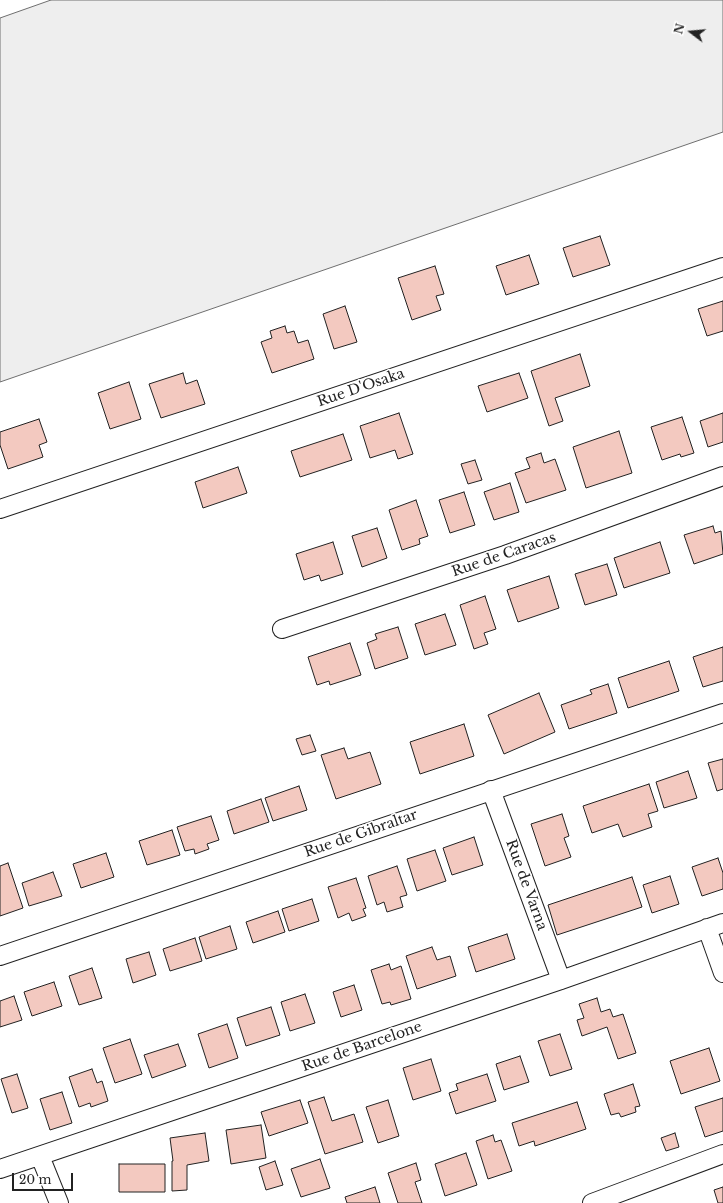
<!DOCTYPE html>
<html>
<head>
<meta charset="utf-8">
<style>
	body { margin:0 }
	#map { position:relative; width:723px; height:1203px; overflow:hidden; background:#fff; font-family:"Libre Baskerville",serif }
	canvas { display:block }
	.north { position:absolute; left:671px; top:12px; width:40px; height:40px; -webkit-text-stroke:3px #fff; paint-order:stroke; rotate:286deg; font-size:11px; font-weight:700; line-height:16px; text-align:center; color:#222 }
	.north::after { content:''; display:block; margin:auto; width:14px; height:18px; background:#222; clip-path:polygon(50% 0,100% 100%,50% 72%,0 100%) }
	.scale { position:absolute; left:12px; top:1173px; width:61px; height:18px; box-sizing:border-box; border:2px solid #222; border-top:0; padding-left:5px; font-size:12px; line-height:14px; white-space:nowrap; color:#222; -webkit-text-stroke:3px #fff; paint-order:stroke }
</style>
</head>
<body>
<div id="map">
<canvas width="723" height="1203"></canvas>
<div class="north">N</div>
<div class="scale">20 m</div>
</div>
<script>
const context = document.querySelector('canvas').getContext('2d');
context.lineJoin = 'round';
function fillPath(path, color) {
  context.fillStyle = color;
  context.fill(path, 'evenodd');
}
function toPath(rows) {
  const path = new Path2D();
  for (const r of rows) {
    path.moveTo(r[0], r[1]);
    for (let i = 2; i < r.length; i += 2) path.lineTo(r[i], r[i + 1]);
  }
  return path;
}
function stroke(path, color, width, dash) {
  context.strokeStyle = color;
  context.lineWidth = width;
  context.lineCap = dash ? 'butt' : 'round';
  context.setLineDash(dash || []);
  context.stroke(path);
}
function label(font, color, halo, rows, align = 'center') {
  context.font = font + ' "Libre Baskerville",serif';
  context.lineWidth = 3;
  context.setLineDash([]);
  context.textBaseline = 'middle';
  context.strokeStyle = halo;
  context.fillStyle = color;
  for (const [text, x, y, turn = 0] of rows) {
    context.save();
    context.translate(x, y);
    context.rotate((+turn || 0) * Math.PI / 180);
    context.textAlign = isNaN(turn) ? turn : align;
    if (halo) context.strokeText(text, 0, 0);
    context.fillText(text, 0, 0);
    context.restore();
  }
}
const green = toPath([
	[51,0,723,0,723,132,0,382,0,18,51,0]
]);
const building = toPath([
	[600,236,610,265,573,277,563,248,600,236],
	[529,255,539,284,506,295,496,266,529,255],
	[435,266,444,294,436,296,441,310,412,320,398,278,435,266],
	[723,301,723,331,707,336,698,309,723,301],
	[345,306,357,342,334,349,323,314,345,306],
	[285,326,287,333,294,331,298,343,308,340,314,359,272,373,261,342,272,338,270,331,285,326],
	[580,354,590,386,555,398,563,421,549,426,531,371,580,354],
	[183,373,186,384,197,380,205,404,161,418,149,384,183,373],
	[519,373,528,398,487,412,478,386,519,373],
	[129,382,141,419,110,429,98,393,129,382],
	[399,413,413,454,398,459,395,450,370,458,360,426,399,413],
	[723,413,723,442,708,447,700,421,723,413],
	[682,417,694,453,681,457,680,454,662,460,651,427,682,417],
	[39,419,47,442,39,445,43,457,8,469,0,445,0,432,39,419],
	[619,431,632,473,586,488,573,447,619,431],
	[343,434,352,460,300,477,291,451,343,434],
	[541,453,544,463,555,459,566,490,526,503,515,473,530,468,526,458,541,453],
	[475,460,482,480,468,484,461,464,475,460],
	[238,467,247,493,203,508,195,482,238,467],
	[510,483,519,512,494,520,484,492,510,483],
	[464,492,475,525,450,533,439,500,464,492],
	[416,500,428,536,419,539,420,544,402,550,389,510,416,500],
	[713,526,715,533,721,531,723,554,694,564,684,535,713,526],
	[377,528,387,558,362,567,352,536,377,528],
	[333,542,343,574,321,581,319,575,304,580,296,554,333,542],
	[660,542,670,573,624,588,614,558,660,542],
	[607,564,617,595,585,605,575,574,607,564],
	[549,576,559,608,518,622,507,590,549,576],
	[485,596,496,629,484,633,488,644,474,649,460,605,485,596],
	[445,614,456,645,425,655,415,624,445,614],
	[398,627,408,658,375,669,367,643,377,639,375,634,398,627],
	[350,643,361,675,330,685,329,681,317,685,308,657,350,643],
	[723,647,723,681,703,687,693,657,723,647],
	[669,661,679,691,628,708,618,678,669,661],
	[608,684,617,713,569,729,561,705,592,694,590,690,608,684],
	[539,693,555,732,504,754,488,715,539,693],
	[464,724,474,756,420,774,410,742,464,724],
	[310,735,316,751,302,755,296,739,310,735],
	[344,748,348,759,370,752,381,784,336,799,321,755,344,748],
	[723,759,723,789,717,791,708,763,723,759],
	[688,771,697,798,664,808,656,782,688,771],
	[649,784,658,811,648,814,652,827,623,837,618,824,592,833,583,806,649,784],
	[299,786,307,810,273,821,265,798,299,786],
	[261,799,269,822,234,834,227,811,261,799],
	[562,814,569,836,564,838,571,857,545,866,531,824,562,814],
	[211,816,219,840,207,844,209,849,195,854,194,849,185,851,177,827,211,816],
	[172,830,180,855,147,865,139,841,172,830],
	[474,837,483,865,452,875,443,848,474,837],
	[435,850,446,881,417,891,407,859,435,850],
	[106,853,114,877,81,888,73,864,106,853],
	[718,858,723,873,723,889,702,896,692,867,718,858],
	[8,863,23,908,0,916,0,866,8,863],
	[397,866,407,895,400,897,403,907,387,912,384,902,377,905,368,876,397,866],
	[53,872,62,896,29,906,22,883,53,872],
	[670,876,679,904,652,913,643,885,670,876],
	[632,877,642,907,557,935,548,905,632,877],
	[356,878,366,908,363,909,366,916,352,921,349,913,338,918,328,887,356,878],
	[312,899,319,921,289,931,282,909,312,899],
	[278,911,285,932,253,943,246,922,278,911],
	[230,926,237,949,206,959,199,937,230,926],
	[507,934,515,959,476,972,468,947,507,934],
	[195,938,202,961,170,971,163,949,195,938],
	[432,947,437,960,450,956,456,976,417,989,406,956,432,947],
	[149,952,156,975,133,983,126,959,149,952],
	[389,964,391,970,401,966,411,999,391,1005,390,1002,382,1004,371,970,389,964],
	[92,968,102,998,79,1005,69,976,92,968],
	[54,982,62,1006,32,1016,24,992,54,982],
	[354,985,362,1010,341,1017,333,992,354,985],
	[305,994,315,1023,290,1031,281,1002,305,994],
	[14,996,22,1020,0,1027,0,1001,14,996],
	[597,998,601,1012,610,1009,613,1017,623,1014,636,1053,618,1059,607,1027,582,1036,577,1020,584,1018,579,1004,597,998],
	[271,1007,280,1035,246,1046,237,1018,271,1007],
	[227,1024,238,1058,209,1068,198,1034,227,1024],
	[560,1034,572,1069,550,1076,538,1041,560,1034],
	[130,1039,142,1074,115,1083,103,1048,130,1039],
	[178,1044,186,1066,152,1078,144,1055,178,1044],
	[709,1048,720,1081,681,1094,670,1061,709,1048],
	[520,1056,529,1082,504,1090,496,1064,520,1056],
	[431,1059,441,1091,413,1100,403,1068,431,1059],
	[92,1069,97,1083,102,1081,108,1101,91,1107,90,1103,79,1107,69,1077,92,1069],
	[17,1074,28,1108,12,1113,1,1079,17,1074],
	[487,1074,496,1101,456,1114,449,1093,458,1090,456,1084,487,1074],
	[633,1084,640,1106,635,1107,636,1112,621,1117,619,1113,611,1115,604,1094,633,1084],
	[62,1092,72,1123,50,1130,40,1099,62,1092],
	[324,1097,332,1121,354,1114,363,1142,325,1154,308,1102,324,1097],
	[723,1098,723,1131,705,1137,695,1107,723,1098],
	[300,1100,308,1123,269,1136,261,1112,300,1100],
	[388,1100,399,1136,378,1143,366,1107,388,1100],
	[577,1102,586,1129,535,1146,534,1141,519,1146,512,1123,577,1102],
	[261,1125,266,1158,231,1164,226,1130,261,1125],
	[205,1133,209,1161,187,1165,187,1190,172,1191,172,1161,173,1161,170,1138,205,1133],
	[675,1133,679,1147,666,1151,661,1138,675,1133],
	[493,1135,495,1142,501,1140,512,1171,488,1179,476,1141,493,1135],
	[466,1153,477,1185,445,1196,435,1164,466,1153],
	[320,1159,330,1188,301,1197,291,1169,320,1159],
	[275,1161,283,1185,266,1190,259,1167,275,1161],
	[416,1163,421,1180,415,1182,422,1203,398,1203,388,1173,416,1163],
	[119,1164,165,1164,165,1192,119,1192,119,1164],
	[375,1187,380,1203,347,1203,345,1197,375,1187],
	[723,1187,723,1203,718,1203,714,1190,723,1187]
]);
const street = toPath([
	[0,509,723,267],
	[282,629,505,555,723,476],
	[491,790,561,980],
	[707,928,723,973],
	[0,956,723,713],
	[40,1156,59,1203],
	[0,1169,561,980,723,923],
	[592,1203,723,1154]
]);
const streetNames = [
	["Rue D'Osaka",361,388,-19],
	["Rue de Caracas",504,555,-19],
	["Rue de Gibraltar",361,834,-19],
	["Rue de Varna",526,885,70],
	["Rue de Barcelone",362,1047,-19]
];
fillPath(green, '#eee');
stroke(green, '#6f6f6f', 1);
fillPath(building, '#f3c9c0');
stroke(building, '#222', 1);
stroke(street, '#222', 20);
stroke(street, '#fff', 18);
label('14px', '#222', '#fff', streetNames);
</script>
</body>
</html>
